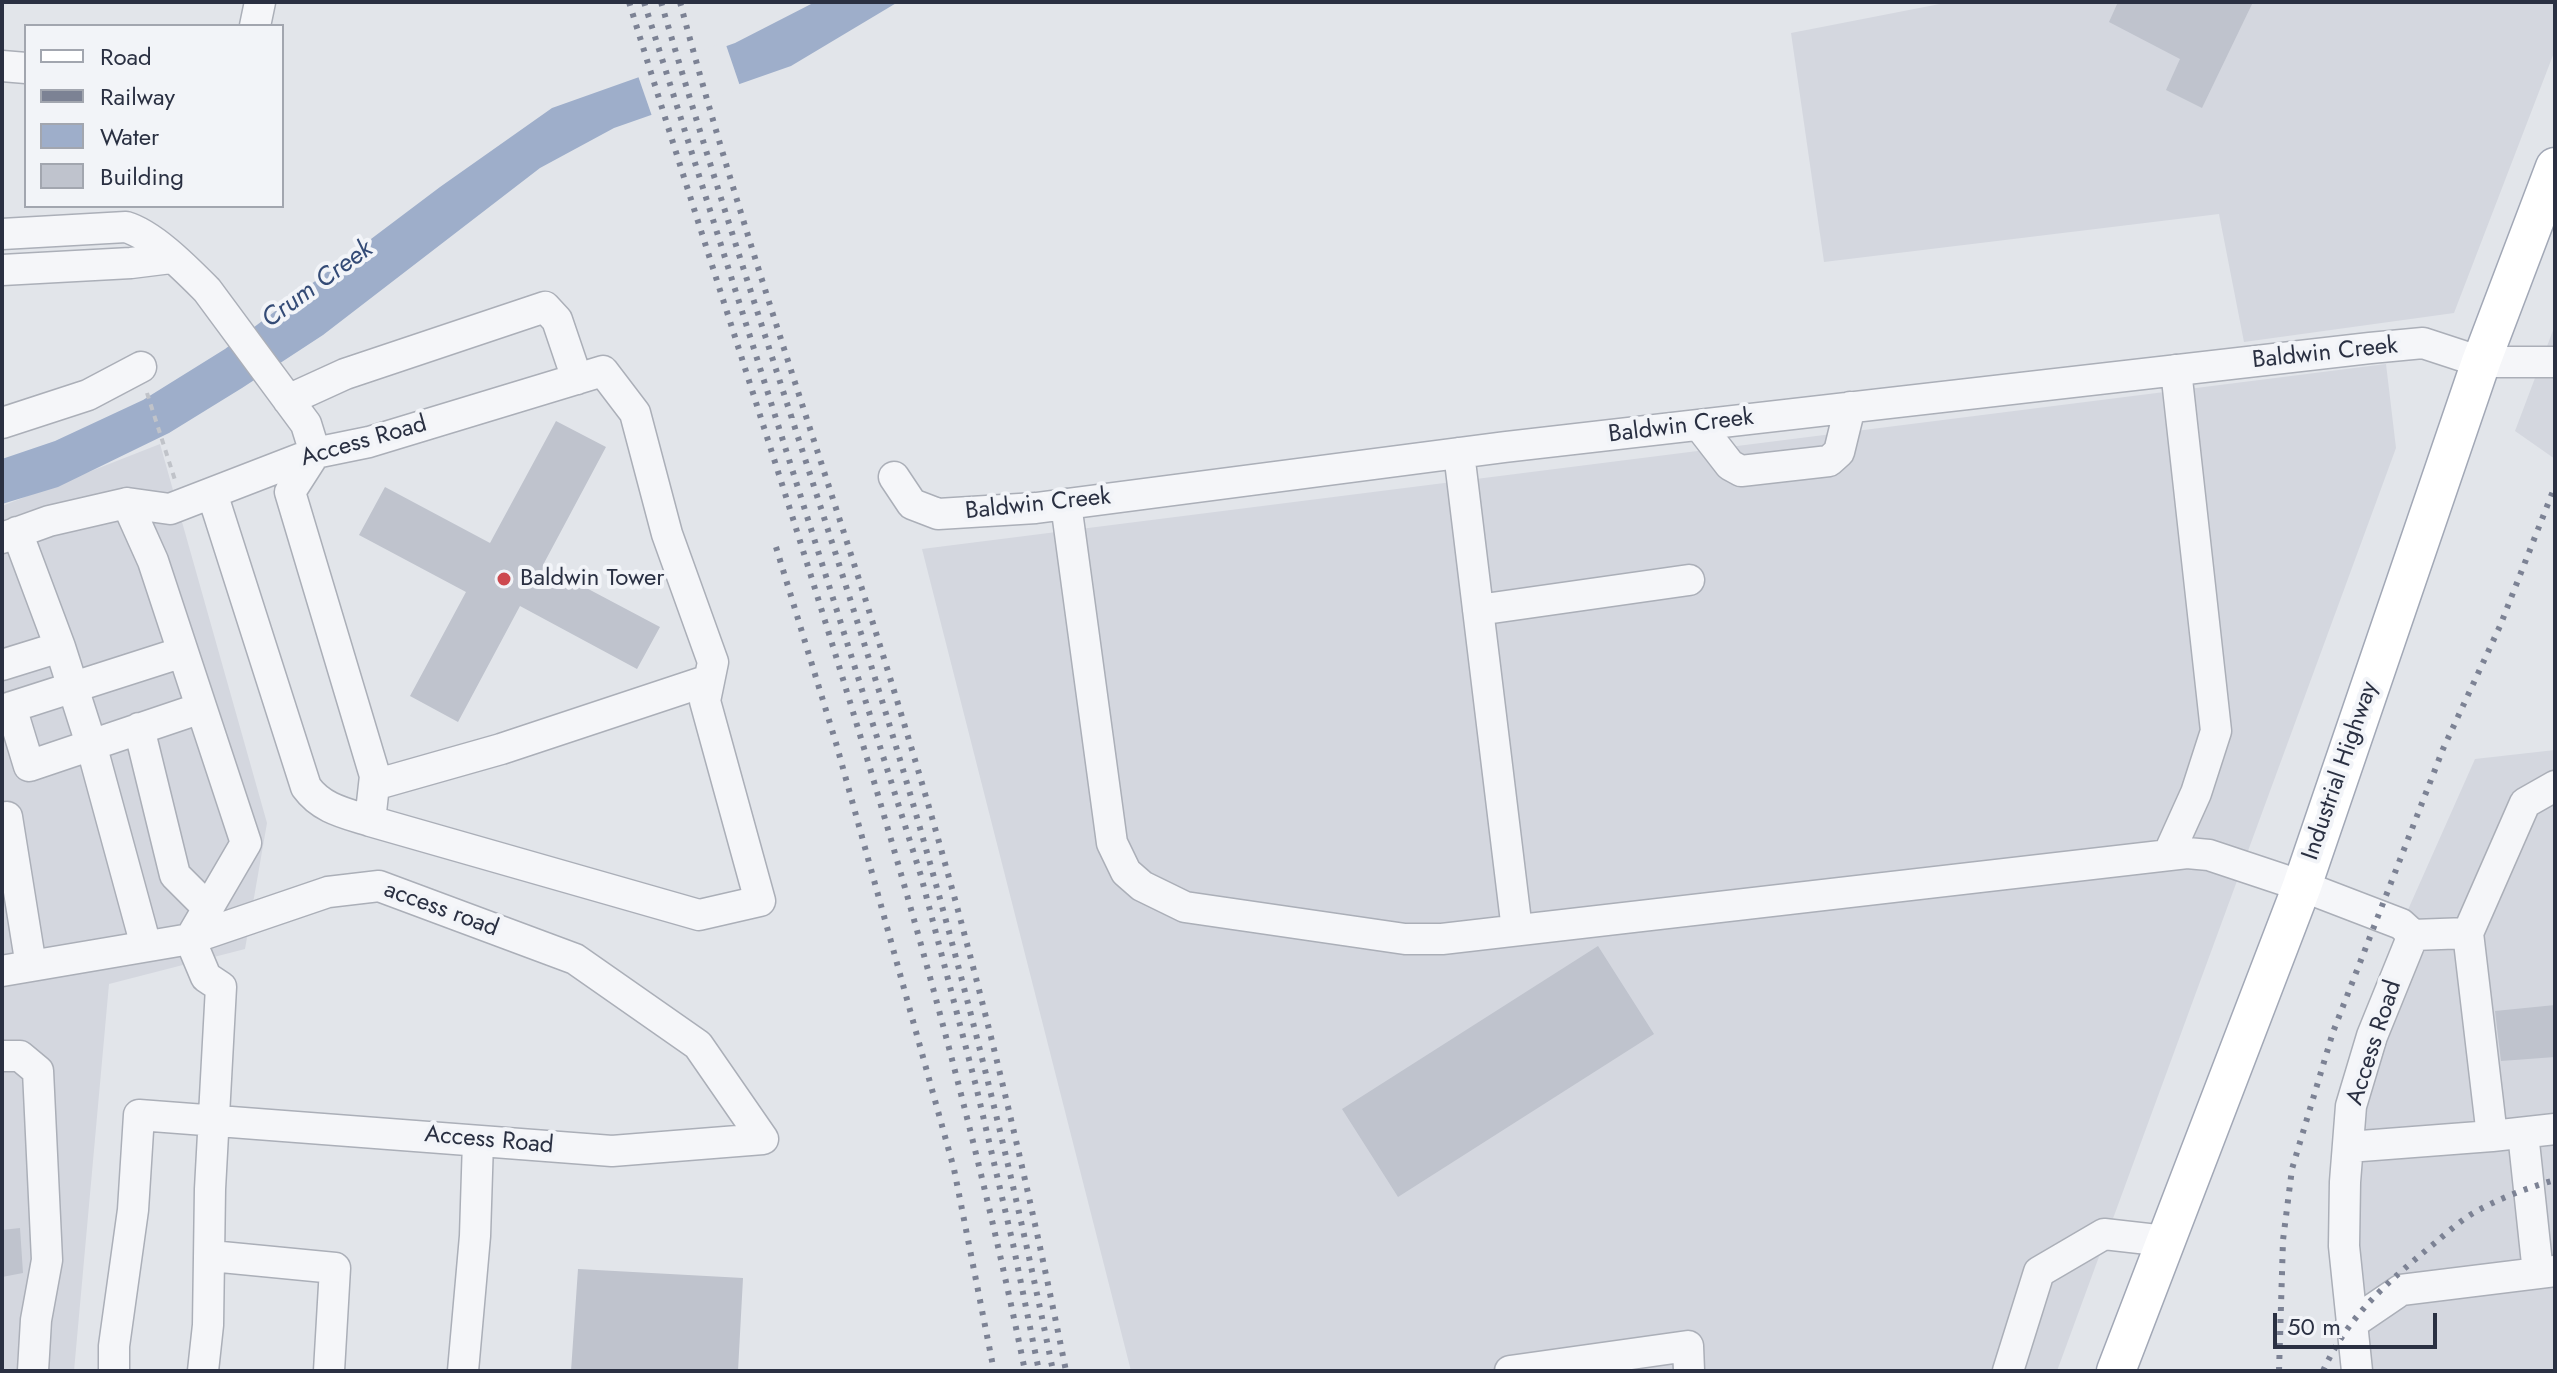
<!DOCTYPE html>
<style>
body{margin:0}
#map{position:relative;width:2557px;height:1373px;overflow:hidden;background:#e2e5ea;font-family:Jost,sans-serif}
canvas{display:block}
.frame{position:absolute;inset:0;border:4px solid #2a3042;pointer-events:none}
.legend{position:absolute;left:24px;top:24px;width:260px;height:184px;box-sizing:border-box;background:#f2f4f8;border:2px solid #a2a6af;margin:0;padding:10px 14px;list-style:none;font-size:24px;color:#2a3042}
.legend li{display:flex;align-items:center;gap:16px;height:40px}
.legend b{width:40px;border:2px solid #a2a6af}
.scale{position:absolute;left:2273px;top:1313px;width:164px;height:36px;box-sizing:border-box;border:4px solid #2a3042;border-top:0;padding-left:10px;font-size:24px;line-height:28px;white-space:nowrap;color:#2a3042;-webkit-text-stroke:6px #f2f4f8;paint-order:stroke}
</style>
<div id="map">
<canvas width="2557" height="1373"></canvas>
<div class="frame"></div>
<ul class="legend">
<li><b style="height:10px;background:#fff"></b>Road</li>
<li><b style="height:10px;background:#7c8294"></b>Railway</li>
<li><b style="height:22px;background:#9eaeca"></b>Water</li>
<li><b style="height:22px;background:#bfc3cd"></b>Building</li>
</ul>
<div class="scale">50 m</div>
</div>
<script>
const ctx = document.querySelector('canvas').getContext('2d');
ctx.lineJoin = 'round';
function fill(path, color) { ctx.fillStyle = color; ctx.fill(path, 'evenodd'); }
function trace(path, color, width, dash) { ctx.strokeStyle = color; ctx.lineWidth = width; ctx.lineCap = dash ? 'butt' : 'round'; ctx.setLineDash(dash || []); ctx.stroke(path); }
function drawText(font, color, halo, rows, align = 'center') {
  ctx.font = font + ' Jost,sans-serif'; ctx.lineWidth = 8; ctx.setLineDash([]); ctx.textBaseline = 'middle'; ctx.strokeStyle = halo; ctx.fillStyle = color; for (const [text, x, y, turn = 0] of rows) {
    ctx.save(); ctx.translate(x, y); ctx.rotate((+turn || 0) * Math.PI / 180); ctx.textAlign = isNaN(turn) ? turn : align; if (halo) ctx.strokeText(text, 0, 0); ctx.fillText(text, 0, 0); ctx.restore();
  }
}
fill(new Path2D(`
 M1950 2H2555V50L2454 313 2244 342 2219 214 1824 262 1791 33Z
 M2555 325V459L2515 431Z
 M2386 364 2396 448 2057 1371H1131L922 549Z
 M160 444 267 823 245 949 109 984 74 1371H2V506Z
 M2555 750V1371H2342L2331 1265 2329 1202 2340 1085 2387 957 2475 759Z`), '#d4d7df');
fill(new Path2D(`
 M815 2H898L791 66 614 128 540 168 323 335 242 388 169 433 58 487 2 504V459L55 441 143 400 225 349 440 187 552 108 735 43Z`), '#9eaeca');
fill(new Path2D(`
 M725 42 741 89 653 119 637 73Z`), '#e2e5ea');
fill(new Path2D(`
 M2118 2H2253L2202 108 2166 90 2180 59 2109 22Z
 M556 421 606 447 543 565 660 627 637 669 520 606 458 722 410 696 466 592 359 535 385 487 490 543Z
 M1598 946 1654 1034 1398 1197 1342 1109Z
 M2555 1005V1057L2501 1061 2495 1011Z
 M20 1228 23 1273 2 1277V1230Z
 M578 1269 743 1278 738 1371H571Z`), '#bfc3cd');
const minor = new Path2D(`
 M255 26 260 2
 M2 66 26 68
 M2 234 126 227C153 235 187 270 207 290L306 424 315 453 290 492 375 776 370 821 699 915 760 901 705 701 713 662 667 534 635 413 603 371 369 442 315 453 170 509 127 503 49 521 2 538
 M2 270 131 263 171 258
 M288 400 345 374 545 307 557 320 577 379
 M2 423 88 395 141 367
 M1699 425 1730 465 1741 471 1829 461 1839 452 1850 407
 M1459 453 1517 930
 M894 477 912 504 938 514 1036 508 1505 447 2370 348 2423 343 2481 362H2555
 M212 493 306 787C322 809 345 813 370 821
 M127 503 153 561 246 843 190 939 206 977 221 987 210 1189 208 1325 203 1371
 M1066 504 1112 843 1126 872 1142 886 1185 907 1405 939H1442L2187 853 2209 855 2302 886 2401 924 2413 935 2372 1036 2351 1106 2345 1182 2344 1246 2357 1371
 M17 532 60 647
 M1478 610 1689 580
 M2 665 60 647 91 744 146 946
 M11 707 29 766 201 708
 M2 710 183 652
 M139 728 175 875 208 908
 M374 785 501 749 709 680
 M2 818 7 817 31 966
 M2168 855 2196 793 2216 731 2176 370
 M2468 933 2492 1136 2555 1129
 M2413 935 2468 933 2525 803 2555 786
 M2 971 190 939 328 892 379 886 575 959 698 1045 763 1139 612 1151 139 1115 133 1210 114 1346V1371
 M2 1056H20L38 1071 47 1260 36 1320 33 1371
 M2523 1133 2538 1273
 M2348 1147 2492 1136
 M211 1256 335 1268 329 1371
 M2351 1324 2401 1290 2555 1271
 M463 1371 475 1236 478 1141
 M1510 1371 1688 1346 1689 1371
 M2008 1371 2039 1272 2104 1234 2166 1241`);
const major = new Path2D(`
 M2116 1371 2302 886 2481 362 2555 167`);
trace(minor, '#abafb8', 33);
trace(major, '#a2a8b6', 41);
trace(new Path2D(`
 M147 393 175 480`), '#c0c3c9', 4, [6, 6]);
trace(minor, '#f5f6f9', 30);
trace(major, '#fff', 38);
trace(new Path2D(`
 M629 2C769 456 930 905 1025 1371
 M644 2 921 876 976 1086 1013 1244 1039 1371
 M661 2C735 254 822 502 898 753 959 957 1011 1163 1053 1371
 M680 2C746 251 835 493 909 740 972 947 1023 1158 1066 1371
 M776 547 836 743 954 1169 994 1371
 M2279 1371 2283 1240 2292 1169 2333 1032 2443 749 2500 626 2555 486
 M2323 1371C2349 1314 2389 1281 2436 1242 2448 1232 2461 1220 2475 1212 2500 1198 2527 1188 2555 1180`), '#7c8294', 6, [4, 8]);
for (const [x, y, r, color] of [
 [504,579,8,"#cd494f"]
]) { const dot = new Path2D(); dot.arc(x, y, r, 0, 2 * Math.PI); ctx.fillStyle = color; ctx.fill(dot); trace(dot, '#f2f4f8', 3); }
drawText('24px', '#2a3042', '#f2f4f8', [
 ["Baldwin Creek",2325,354,-6],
 ["Baldwin Creek",1681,427,-7],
 ["Access Road",364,442,-16],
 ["Baldwin Creek",1038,505,-6],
 ["Industrial Highway",2341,771,-71],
 ["access road",441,910,20],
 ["Access Road",2375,1043,-72],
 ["Access Road",489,1141,5]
]);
drawText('24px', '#2a3042', '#f2f4f8', [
 ["Baldwin Tower",520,579]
], 'left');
drawText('italic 26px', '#344b76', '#f2f4f8', [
 ["Crum Creek",318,285,-36]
]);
</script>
